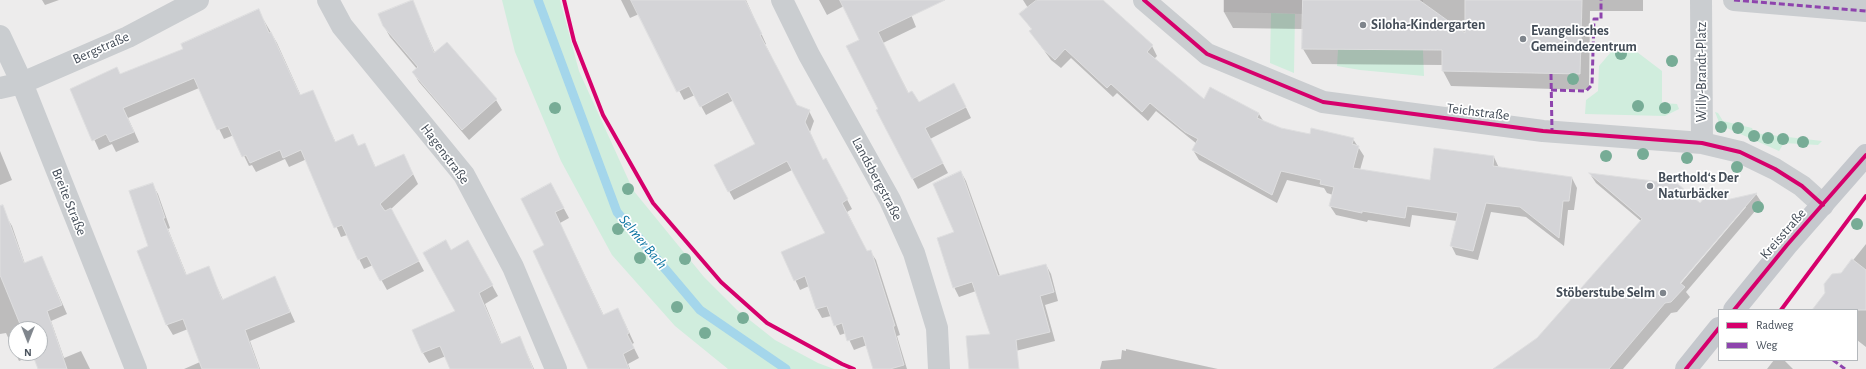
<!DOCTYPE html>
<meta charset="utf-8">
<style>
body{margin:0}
#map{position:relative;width:1866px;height:369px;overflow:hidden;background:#edecec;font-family:"Alegreya Sans",sans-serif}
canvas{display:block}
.legend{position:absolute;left:1718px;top:309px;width:140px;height:52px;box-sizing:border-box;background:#fff;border:1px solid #b4b8bc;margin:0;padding:5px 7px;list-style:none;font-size:12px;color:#444d58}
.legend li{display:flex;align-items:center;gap:8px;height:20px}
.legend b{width:20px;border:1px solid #b4b8bc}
.north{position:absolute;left:8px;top:321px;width:40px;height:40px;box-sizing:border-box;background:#fff;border:1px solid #b4b8bc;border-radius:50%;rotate:180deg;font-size:11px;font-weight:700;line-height:16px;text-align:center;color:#444d58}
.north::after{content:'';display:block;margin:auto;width:14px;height:18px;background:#7f858c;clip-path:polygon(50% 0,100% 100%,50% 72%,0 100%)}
</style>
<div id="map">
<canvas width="1866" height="369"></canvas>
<ul class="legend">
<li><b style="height:5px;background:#d6006c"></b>Radweg</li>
<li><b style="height:5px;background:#8e44ad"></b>Weg</li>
</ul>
<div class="north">N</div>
</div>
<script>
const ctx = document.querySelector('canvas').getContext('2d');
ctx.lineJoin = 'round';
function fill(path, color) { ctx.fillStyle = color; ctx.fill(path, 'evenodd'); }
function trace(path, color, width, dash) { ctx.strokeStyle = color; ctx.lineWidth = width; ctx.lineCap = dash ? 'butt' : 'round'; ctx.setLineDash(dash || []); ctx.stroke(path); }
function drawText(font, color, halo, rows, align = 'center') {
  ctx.font = font + ' "Alegreya Sans",sans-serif'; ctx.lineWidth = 3.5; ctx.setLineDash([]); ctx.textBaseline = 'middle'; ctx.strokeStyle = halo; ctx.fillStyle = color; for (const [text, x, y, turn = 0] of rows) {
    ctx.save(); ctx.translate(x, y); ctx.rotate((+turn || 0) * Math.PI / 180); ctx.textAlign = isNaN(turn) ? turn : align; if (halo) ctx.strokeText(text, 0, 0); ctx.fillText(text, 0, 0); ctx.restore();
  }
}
fill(new Path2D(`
 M1223 0H1423V50H1351V37H1325V49H1302L1303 14 1223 12Z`), '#dfddde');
fill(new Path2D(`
 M502 0H560L579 71 633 190 704 277 737 310 775 340 818 363 834 369H728L675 326 612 255 561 161 515 52Z
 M1271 13 1295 14 1294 73 1270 63Z
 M1338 49 1423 50 1424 76 1360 70 1337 66Z
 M1611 52H1637L1662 71V103L1677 104 1679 109 1665 116 1585 114 1586 100 1598 91 1599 66Z
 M1715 112 1718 113 1723 121 1752 128 1754 133 1822 141 1818 145 1784 143 1779 151 1720 125Z`), '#d0eddd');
fill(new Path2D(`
 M42 0H59L45 5Z
 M621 0H746L766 44H765L797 106 809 111 814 121 810 132 823 161 831 169 852 209 847 212 867 252 870 251 876 260 900 335 897 336 907 369H874L867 345 854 350 846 333 840 335 831 316 822 318 817 309 809 286 800 290 782 252 826 233 792 170 734 200 729 191 757 144 734 100 706 115 695 95 684 100 639 14 630 18Z
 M819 0H905L916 27 883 43 909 94 919 104 960 95 971 118 930 139 948 173 918 189 877 110 879 109 860 40 844 6 827 15Z
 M1023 0H1070L1152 46 1157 56 1154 59 1204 100 1210 88 1259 114 1264 122 1281 129 1310 136 1353 139 1364 156 1360 170 1431 181 1494 157 1499 168 1572 178 1577 188 1574 210H1568L1564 246 1526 217 1491 212 1478 260 1456 255 1451 245 1457 221 1412 215 1410 227 1368 220 1367 222 1336 215 1330 206 1333 195 1327 193 1324 188 1287 180 1277 203 1199 160 1193 150 1197 144 1156 111 1148 121 1117 93 1113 97 1071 58 1061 68 1051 60 1030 31 1032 30 1021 14 1028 8Z
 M1224 0H1643V11H1590L1589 90 1451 86 1443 71V65L1312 64 1303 49 1304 29 1233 28 1224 12Z
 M412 1 435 53 447 44 496 100 502 110 469 140 419 82 413 72 417 69 390 37 384 26Z
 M258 10 277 43 301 96 312 91 336 143 353 136 359 147 365 145 376 168 404 156 418 184 391 209 424 271 387 290 373 265 364 269 347 235 341 237 307 159 289 167 285 159 256 172 252 165 249 166 234 135 224 139 199 88 128 118 139 142 116 152 112 144 99 150 71 89 121 75 184 49Z
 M0 151 12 180 0 185Z
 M961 172 966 181 1000 276 1046 265 1051 274 1058 301 1045 305 1055 341 1000 355 976 291 959 297 954 287 956 232Z
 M1590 174 1700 204 1726 201 1756 194 1762 203 1686 292 1690 297 1677 312 1671 313 1623 369H1496L1538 339 1641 221 1596 183ZM1743 207H1746L1678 287 1676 286Z
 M152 184 158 194 170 228 168 229 187 276 208 267 223 300 275 278 295 322 250 341 260 369H184L200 362 188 329 173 335 167 325 138 251 149 247Z
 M556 194 569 218 560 223 604 316 623 319 634 343 632 344 639 358 628 364 630 369H602L546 246Z
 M6 216 12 226 25 264 42 257 67 314 51 321 64 358 81 351 90 369H39L34 355 19 361 6 333 0 334V218ZM16 329H40V353H16Z
 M468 242 498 296 485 304 502 345 520 338 534 369H451L446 356 429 363 423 353 413 330 457 312 451 251Z
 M1866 244V347L1857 340V310H1822L1842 274Z
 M1126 349 1218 369H1100L1102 361 1121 359 1122 350 1126 351Z
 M1774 360H1784L1793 369H1767Z`), '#0003');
trace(new Path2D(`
 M538 0 617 212 700 310 786 369`), '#a4d6eb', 9);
const building = new Path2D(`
 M413 0 434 53 447 42 497 99 462 130 412 72 418 67 383 26 378 14Z
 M631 0H745L762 34 760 35 797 105 810 110 805 122 823 160 826 158 848 199 842 203 867 251 871 250 895 326H893L904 365 890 369H873L863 336 847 341 842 323 834 326 827 306 816 309 805 276 794 281 781 252 825 233 787 161 728 192 714 165 755 144 728 92 700 107 689 86 677 92Z
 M840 0H945L878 32 908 93 912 91 919 102 954 83 966 107 925 128 943 163 912 179 876 110 878 109 846 46 859 40Z
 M1037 0H1103L1153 45 1147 52 1204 99 1210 87 1259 113 1257 118 1281 128 1310 134 1311 128 1354 138 1352 144 1359 146 1353 168 1430 180 1434 148 1494 156 1493 166 1572 177 1569 201H1563L1559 238 1520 207 1486 203 1473 251 1450 246 1458 213 1407 206 1405 218 1362 211V213L1329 206 1334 187 1320 184 1321 180 1281 171 1272 195 1192 150 1198 139 1185 132 1150 103 1142 112 1111 84 1107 88 1065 49 1055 60 1044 50 1029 31 1032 29 1019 14Z
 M1303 0H1419L1465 33V0H1582L1580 74 1442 71V50L1302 49Z
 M259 9 269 33 271 32 300 95 313 90 335 142 353 134 358 146 365 143 375 167 404 154 413 174 380 204 385 211 391 208 419 261 380 281 367 256 358 260 342 225 334 228 301 150 283 158 280 150 250 163 246 155 242 157 228 126 217 130 194 78 123 108 134 132 110 142 106 134 92 141 70 89 117 67 120 74 183 49 181 44Z
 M961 171 998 276 1046 264 1054 292 1040 296 1050 332 1016 340 1019 369H969L966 336 990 334 972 282 953 288 937 238 954 232 933 184Z
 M1589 173 1678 184 1700 203 1712 188 1726 200 1757 193 1680 283 1685 287 1671 302 1665 303 1609 369H1493L1537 338 1642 219Z
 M153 183 165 218H163L186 275 209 266 222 300 275 276 290 312 245 330 259 369H202L183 319 166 325 137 251 148 246 129 191Z
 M551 183 564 208 555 212 603 315 618 308 629 333 627 334 634 348 623 354 629 369H588L533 251 544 245 521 199Z
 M3 205 24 263 42 256 62 305 47 311 67 369H38L32 353H40V329H22L0 275V206Z
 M446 240 451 250 468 240 493 285 479 293 501 344 520 336 533 369H450L440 346 422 353 412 330 455 311 423 253Z
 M1852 259 1866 270V310H1812L1825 293 1824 284 1832 274 1841 273Z`);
fill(building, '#d4d4d7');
trace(building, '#dededf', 1);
trace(new Path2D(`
 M328 0 342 26 464 175 513 267 556 369
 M782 0 809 55 890 200 914 253 937 328 939 369
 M1144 0 1207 54 1323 102 1543 131 1702 143 1740 152 1775 169 1802 186 1823 205
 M1701 0 1702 143
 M1734 0 1866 11
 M0 36 22 83 136 369
 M0 88 22 83 128 37 198 0`), '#cacdd0', 22);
trace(new Path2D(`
 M1734 310 1787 245 1866 155
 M1686 369 1719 328`), '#c5c8cd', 22);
trace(new Path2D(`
 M1734 0 1866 11
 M1551 74 1552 131
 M1551 90 1586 91 1592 85 1594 19H1601V0
 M1833 360 1845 369`), '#8e44ad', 3, [6, 3]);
trace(new Path2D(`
 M564 0 574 41 603 115 653 203 721 282 767 323 842 364 854 369
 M1144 0 1207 54 1323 102 1543 131 1702 143 1740 152 1775 169 1802 186 1823 205
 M1734 310 1787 245 1866 155
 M1781 310 1866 196
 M1686 369 1719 328`), '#d6006c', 4);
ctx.fillStyle = '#77ac96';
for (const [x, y] of [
 [1621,54],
 [1672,61],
 [1573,79],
 [1638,106],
 [555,108],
 [1665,108],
 [1721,127],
 [1738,128],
 [1754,136],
 [1768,138],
 [1783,139],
 [1803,142],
 [1643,154],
 [1606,156],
 [1687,158],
 [1737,167],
 [628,189],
 [1758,207],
 [1857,224],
 [618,229],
 [640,258],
 [685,259],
 [677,307],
 [743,318],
 [705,333]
]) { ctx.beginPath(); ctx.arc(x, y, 6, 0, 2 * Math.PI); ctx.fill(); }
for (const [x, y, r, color] of [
 [1363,25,4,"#7f858c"],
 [1523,39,4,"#7f858c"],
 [1650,186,4,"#7f858c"],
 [1663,293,4,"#7f858c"]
]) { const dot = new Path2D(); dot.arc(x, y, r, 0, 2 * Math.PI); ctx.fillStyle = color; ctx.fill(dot); trace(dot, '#fff', 1.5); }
drawText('bold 14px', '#444d58', '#fff', [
 ["Siloha-Kindergarten",1371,25],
 ["Evangelisches",1531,31],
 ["Gemeindezentrum",1531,47],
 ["Berthold‘s Der",1658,178],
 ["Naturbäcker",1658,194],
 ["Stöberstube Selm",1655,293,"right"]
], 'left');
drawText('14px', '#444d58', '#fff', [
 ["Bergstraße",101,48,-24],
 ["Willy-Brandt-Platz",1702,72,-90],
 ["Teichstraße",1478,112,7],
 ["Hagenstraße",445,154,53],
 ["Landsbergstraße",877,179,62],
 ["Breite Straße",69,202,68],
 ["Kreisstraße",1783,234,-49]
]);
drawText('italic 15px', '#0d75a2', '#fff', [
 ["Selmer Bach",643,242,50]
]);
</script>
